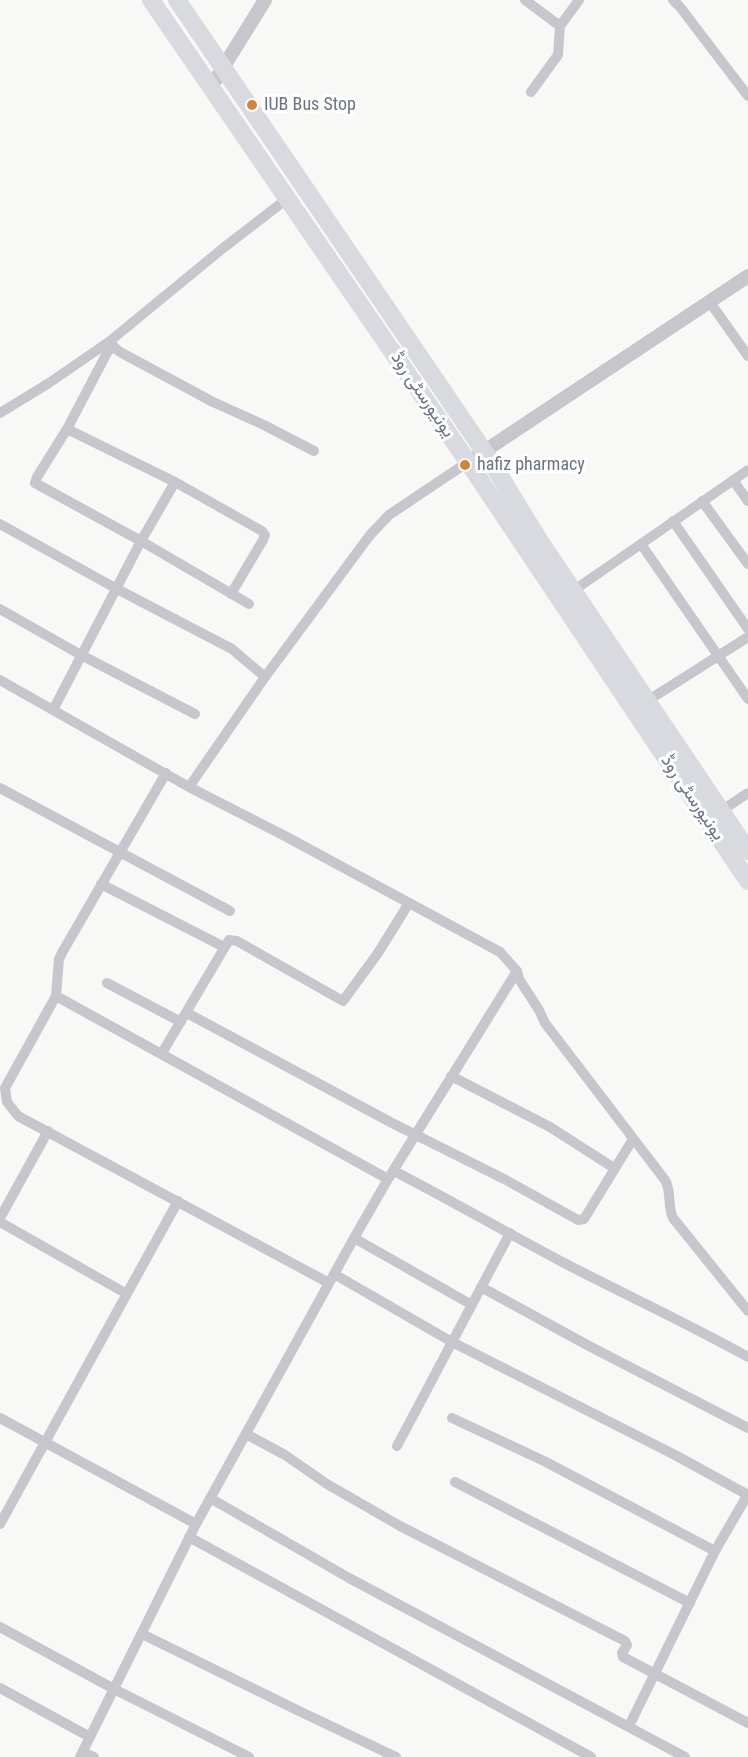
<!DOCTYPE html>
<meta charset="utf-8">
<style>
body{margin:0}
canvas{display:block;background:#f8f9f7}
</style>
<canvas width="748" height="1757"></canvas>
<script>
const ctx = document.querySelector('canvas').getContext('2d');
ctx.lineJoin = 'round';
function trace(path, color, width, dash) { ctx.strokeStyle = color; ctx.lineWidth = width; ctx.lineCap = dash ? 'butt' : 'round'; ctx.setLineDash(dash || []); ctx.stroke(path); }
function drawText(font, color, halo, rows, align = 'center') {
  ctx.font = font + ' "Roboto Condensed",Vazirmatn,sans-serif'; ctx.lineWidth = 6; ctx.setLineDash([]); ctx.textBaseline = 'middle'; ctx.strokeStyle = halo; ctx.fillStyle = color; for (const [text, x, y, turn = 0] of rows) {
    ctx.save(); ctx.translate(x, y); ctx.rotate((+turn || 0) * Math.PI / 180); ctx.textAlign = isNaN(turn) ? turn : align; if (halo) ctx.strokeText(text, 0, 0); ctx.fillText(text, 0, 0); ctx.restore();
  }
}
trace(new Path2D(`
 M525 0 560 26
 M673 0 680 7 748 96
 M531 92 558 55 560 26 579 0
 M709 301 748 356
 M110 341 114 347 120 352 213 402 264 425 314 451
 M114 347 108 351 67 429 37 477 35 483 141 541 249 604
 M0 413 49 383 110 341 222 249 288 198
 M67 429 175 482 262 531 265 535 263 540 231 594
 M733 480 748 501
 M702 501 748 564
 M673 521 748 629
 M0 524 117 589 232 649 265 677
 M641 544 748 699
 M570 593 748 470
 M0 609 81 655 195 714
 M0 680 189 787 283 835 500 952 517 971 519 979 539 1010 545 1023 665 1180C672 1192 667 1206 673 1218L748 1311
 M644 703 748 637
 M53 710 141 541 175 482
 M166 773 63 951 59 959 56 996 5 1088 7 1102 18 1116 329 1283
 M189 787 265 677 370 535 389 515 468 462
 M0 788 230 911
 M721 811 748 793
 M101 884 224 947
 M107 983 181 1022
 M56 996 388 1179
 M187 1013 392 1123 506 1180 578 1220 584 1219 633 1139
 M162 1053 229 940 237 941 343 1001 378 953 409 903
 M451 1076 550 1127 614 1168
 M394 1171C452 1201 509 1234 568 1265 628 1296 689 1324 748 1357
 M0 1218 48 1131
 M0 1222 127 1294
 M354 1238 472 1305
 M334 1274 452 1342 675 1455 748 1495
 M481 1287 589 1346 748 1428
 M0 1418 196 1524
 M452 1418 544 1461 715 1551
 M246 1434 285 1455 327 1484 400 1526 625 1641 627 1645 622 1653 623 1657 748 1723
 M397 1446 510 1233
 M455 1482 690 1603
 M210 1498 349 1578 685 1757
 M0 1524 178 1201
 M189 1537 591 1757
 M0 1627 114 1689 249 1757
 M142 1634 299 1711 396 1757
 M0 1688 90 1737
 M629 1726 715 1551 748 1494
 M83 1752 94 1757
 M80 1757 196 1524 354 1238 388 1179 517 971`), '#c5c7cc', 10);
trace(new Path2D(`
 M211 87 265 0
 M468 462 748 276`), '#c5c7cc', 14);
trace(new Path2D(`
 M151 0 468 462 748 881
 M177 0 490 460 539 540 748 851`), '#d8dadf', 18);
for (const [x, y, r, color] of [
 [252,105,6,"#d78239"],
 [465,465,6,"#d78239"]
]) { const dot = new Path2D(); dot.arc(x, y, r, 0, 2 * Math.PI); ctx.fillStyle = color; ctx.fill(dot); trace(dot, '#fff', 2); }
drawText('18px', '#6a7386', '#fff', [
 ["IUB Bus Stop",264,105],
 ["hafiz pharmacy",477,465]
], 'left');
drawText('18px', '#6a7386', '#fff', [
 ["یونیورسٹی روڈ",422,395,56],
 ["یونیورسٹی روڈ",692,798,56]
]);
</script>
